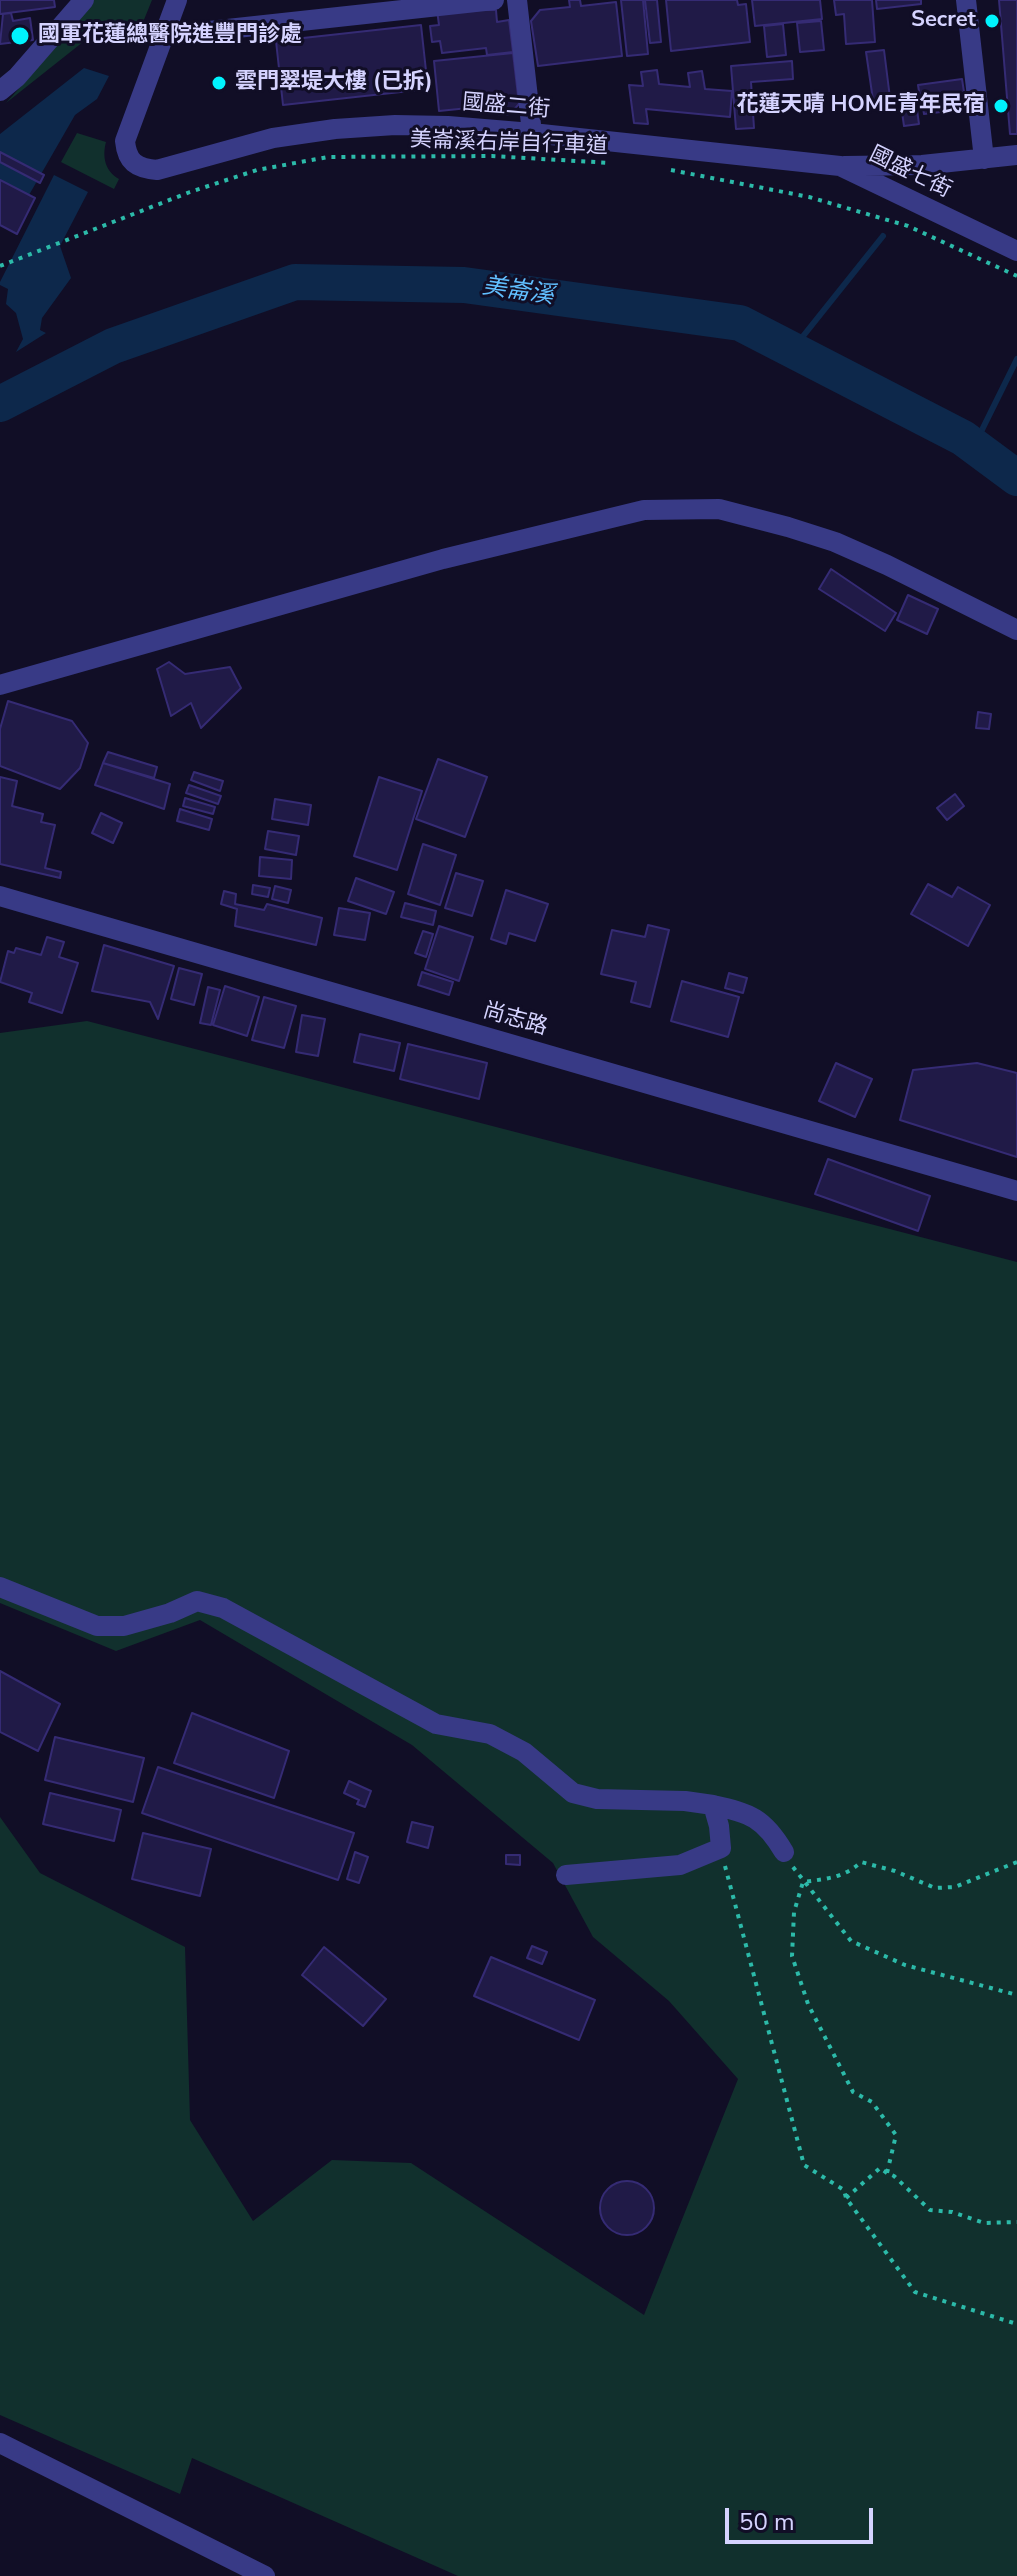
<!DOCTYPE html>
<meta charset="utf-8">
<style>
body{margin:0}
#map{position:relative;width:1017px;height:2576px;overflow:hidden;background:#110e26;font-family:"Nunito Sans",sans-serif}
canvas{display:block}
.scale{position:absolute;left:725px;top:2508px;width:148px;height:36px;box-sizing:border-box;border:4px solid #d5d3ff;border-top:0;padding-left:10px;font-size:24px;line-height:28px;white-space:nowrap;color:#d5d3ff;-webkit-text-stroke:6px #110e26;paint-order:stroke}
</style>
<div id="map">
<canvas width="1017" height="2576"></canvas>
<div class="scale">50 m</div>
</div>
<script>
const ctx = document.querySelector('canvas').getContext('2d');
ctx.lineJoin = 'round';
function fill(path, color) { ctx.fillStyle = color; ctx.fill(path, 'evenodd'); }
function trace(path, color, width, dash) { ctx.strokeStyle = color; ctx.lineWidth = width; ctx.lineCap = dash ? 'butt' : 'round'; ctx.setLineDash(dash || []); ctx.stroke(path); }
function drawText(font, color, halo, rows, align = 'center') {
  ctx.font = font + ' "Nunito Sans","Noto Sans TC",sans-serif'; ctx.lineWidth = 6; ctx.setLineDash([]); ctx.textBaseline = 'middle'; ctx.strokeStyle = halo; ctx.fillStyle = color; for (const [text, x, y, turn = 0] of rows) {
    ctx.save(); ctx.translate(x, y); ctx.rotate((+turn || 0) * Math.PI / 180); ctx.textAlign = isNaN(turn) ? turn : align; if (halo) ctx.strokeText(text, 0, 0); ctx.fillText(text, 0, 0); ctx.restore();
  }
}
fill(new Path2D(`
 M90 0H152L135 42 125 39 123 45 100 39 88 38 6 103 63 39Z
 M77 133 106 142C102 157 105 171 119 179L114 189 61 162Z
 M87 1021 1017 1262V2576H458L192 2458 180 2494 0 2415V1817L40 1873 185 1947 190 2120 253 2221 332 2160 411 2163 644 2315 738 2079 669 2001 593 1937 553 1863 412 1745 200 1620 116 1651 0 1603V1033Z`), '#11302d');
fill(new Path2D(`
 M84 68 109 76 97 99 75 115 29 195 0 180V134Z
 M54 175 88 192 60 246 71 278 42 318 40 330 46 333 16 352 23 339 16 313 6 304 8 289 0 285V282Z`), '#0d284b');
trace(new Path2D(`
 M792 350 883 236
 M974 446 1017 359
 M986 455 1017 459`), '#0d284b', 6);
trace(new Path2D(`
 M0 404 113 346 295 282 464 285 740 323 963 438 1017 478`), '#0d284b', 36);
const building = new Path2D(`
 M0 0H54L55 7 0 14Z
 M569 0H580L581 6 616 2 622 56 538 66 531 21 540 10 570 7Z
 M621 0H643L648 54 627 56Z
 M645 0H657L661 42 650 43Z
 M666 0H737L738 5 746 4 750 42 671 51Z
 M752 0H820L822 19 755 26Z
 M834 0H872L875 42 846 44 844 14 836 15Z
 M876 0H921V4L877 9Z
 M999 0H1017V134H1010Z
 M437 10H496L497 22 509 20 513 52 487 55 486 48 442 53 440 41 432 42 430 26 439 25Z
 M11 13 13 21 30 18 33 40 0 44 3 14Z
 M821 21 824 50 800 52 797 23Z
 M783 24 786 55 767 57 764 26Z
 M421 25 428 89 283 105 276 41Z
 M884 50 890 98 873 100 866 52Z
 M513 53 519 104 510 114 499 115 498 105 439 111 434 61Z
 M792 61 793 79 751 82 754 128 736 129 731 66Z
 M657 70 659 84 690 87 688 73 702 71 705 89 732 91 730 117 646 109 648 124 634 123 629 85 643 86 641 72Z
 M962 79 964 92 920 98 918 85Z
 M964 96 966 109 924 114 922 102Z
 M917 110 919 124 904 126 902 112Z
 M0 152 44 175 40 183 0 162Z
 M0 180 35 198 17 234 0 225Z
 M831 569 896 613 885 631 819 589Z
 M908 595 938 609 927 634 897 620Z
 M169 662 185 674 230 667 241 688 201 728 191 703 171 716 157 669Z
 M8 701 72 721 88 743 80 768 60 789 0 766V729Z
 M978 712 991 714 989 729 976 728Z
 M108 752 157 767 154 778 103 763Z
 M438 759 487 777 465 837 416 819Z
 M103 763 170 784 164 809 95 785Z
 M194 772 223 781 220 791 191 780Z
 M0 777 17 781 12 806 43 814 41 822 55 825 45 868 61 872 60 878 0 864Z
 M379 777 422 791 397 870 354 856Z
 M189 785 221 796 218 804 186 793Z
 M955 794 964 806 947 820 937 808Z
 M185 798 215 807 213 814 183 806Z
 M275 799 311 805 308 825 272 819Z
 M180 809 212 819 209 830 177 821Z
 M101 813 122 823 113 843 92 833Z
 M268 831 299 836 296 855 265 849Z
 M423 844 456 855 440 905 408 894Z
 M260 857 292 860 291 879 259 876Z
 M456 873 483 881 472 916 445 908Z
 M356 878 394 892 386 914 348 901Z
 M928 884 952 897 958 887 990 905 968 946 911 914Z
 M253 885 270 888 268 897 252 894Z
 M275 886 291 890 288 903 272 899Z
 M506 890 548 904 535 941 509 933 506 944 491 939Z
 M224 891 236 894 235 904 264 910 267 904 322 918 316 945 235 926 237 909 221 904Z
 M405 903 436 911 433 925 401 917Z
 M339 908 370 913 365 940 334 935Z
 M648 925 669 930 650 1007 631 1002 636 982 601 974 612 930 645 937Z
 M439 926 473 937 459 981 425 969Z
 M423 931 433 934 426 957 415 953Z
 M47 937 64 942 59 957 78 963 62 1013 29 1002 32 993 0 982 8 951 14 953 16 948 41 955Z
 M104 945 174 966 158 1019 150 1002 92 991Z
 M179 968 202 974 194 1005 171 999Z
 M422 972 453 982 449 995 418 985Z
 M729 973 747 978 743 993 725 988Z
 M682 981 739 997 728 1037 671 1021Z
 M225 986 259 997 247 1036 213 1025Z
 M208 987 220 990 211 1025 200 1023Z
 M264 997 296 1006 284 1048 252 1040Z
 M302 1015 325 1019 318 1056 296 1052Z
 M360 1034 400 1043 394 1071 354 1062Z
 M408 1044 487 1063 479 1099 400 1079Z
 M836 1063 872 1079 855 1117 819 1101Z
 M977 1063 1017 1073V1157L900 1120 913 1070Z
 M828 1159 930 1196 918 1231 815 1194Z
 M0 1671 60 1704 38 1751 0 1732Z
 M192 1713 289 1751 274 1798 174 1763Z
 M55 1737 144 1758 133 1802 45 1780Z
 M158 1767 354 1833 338 1880 142 1813Z
 M349 1781 371 1791 365 1807 357 1804 359 1800 344 1793Z
 M50 1793 121 1810 114 1841 43 1824Z
 M412 1822 433 1827 428 1848 407 1842Z
 M143 1833 211 1849 200 1896 132 1879Z
 M355 1852 368 1857 359 1883 347 1879Z
 M506 1855H520V1865L506 1864Z
 M532 1946 547 1952 542 1964 527 1958Z
 M324 1947 386 1999 363 2026 302 1975Z
 M491 1957 595 2000 579 2040 474 1996Z
 M600 2208a27 27 0 1 1 54 0a27 27 0 1 1-54 0Z`);
fill(building, '#201a47');
trace(building, '#352b74', 2);
trace(new Path2D(`
 M671 170 809 197 908 226 1017 276
 M0 266 190 192 257 170 328 157 492 156 611 163
 M1017 1862 955 1887 935 1888 895 1871 861 1862C844 1878 825 1879 803 1882L794 1912 792 1956 808 2004 853 2092 872 2102 896 2135 887 2173 894 2176 930 2210 952 2212 984 2223 1017 2222
 M725 1866 804 2165 844 2190 846 2198 915 2292 1017 2324
 M793 1867 851 1941 905 1965 1017 1995
 M846 2198 880 2168 887 2173`), '#2cbaa9', 4, [4, 6]);
trace(new Path2D(`
 M177 0 125 141C127 162 136 168 157 170L273 138 335 129 395 125 448 126 532 133 840 166 1017 251
 M517 0 532 133
 M966 0 984 159
 M163 36 494 0
 M0 91 17 77 84 0
 M844 166 922 165 1017 155
 M0 685 443 559 644 510 719 509 788 527 835 542 887 565 1017 630
 M0 896 1017 1191
 M0 1587 97 1626H124L170 1613 197 1601 223 1608 436 1724 490 1734 524 1752 573 1793 597 1799 685 1801 713 1805 719 1826 721 1848 680 1865 566 1875
 M713 1805C750 1813 764 1818 784 1852
 M0 2443 265 2576`), '#383a86', 20);
for (const [x, y, r, color] of [
 [992,21,8,"#00f3fe"],
 [20,36,10,"#00f3fe"],
 [219,83,8,"#00f3fe"],
 [1001,106,8,"#00f3fe"]
]) { const dot = new Path2D(); dot.arc(x, y, r, 0, 2 * Math.PI); ctx.fillStyle = color; ctx.fill(dot); trace(dot, '#110e26', 3); }
drawText('bold 22px', '#d5d3ff', '#110e26', [
 ["Secret",976,21],
 ["國軍花蓮總醫院進豐門診處",38,36,"left"],
 ["雲門翠堤大樓 (已拆)",235,83,"left"],
 ["花蓮天晴 HOME青年民宿",985,106]
], 'right');
drawText('22px', '#d5d3ff', '#110e26', [
 ["國盛二街",506,107,5],
 ["美崙溪右岸自行車道",509,144,2],
 ["國盛七街",910,173,26],
 ["尚志路",515,1020,16]
]);
drawText('italic 24px', '#61bfff', '#110e26', [
 ["美崙溪",518,292,8]
]);
</script>
